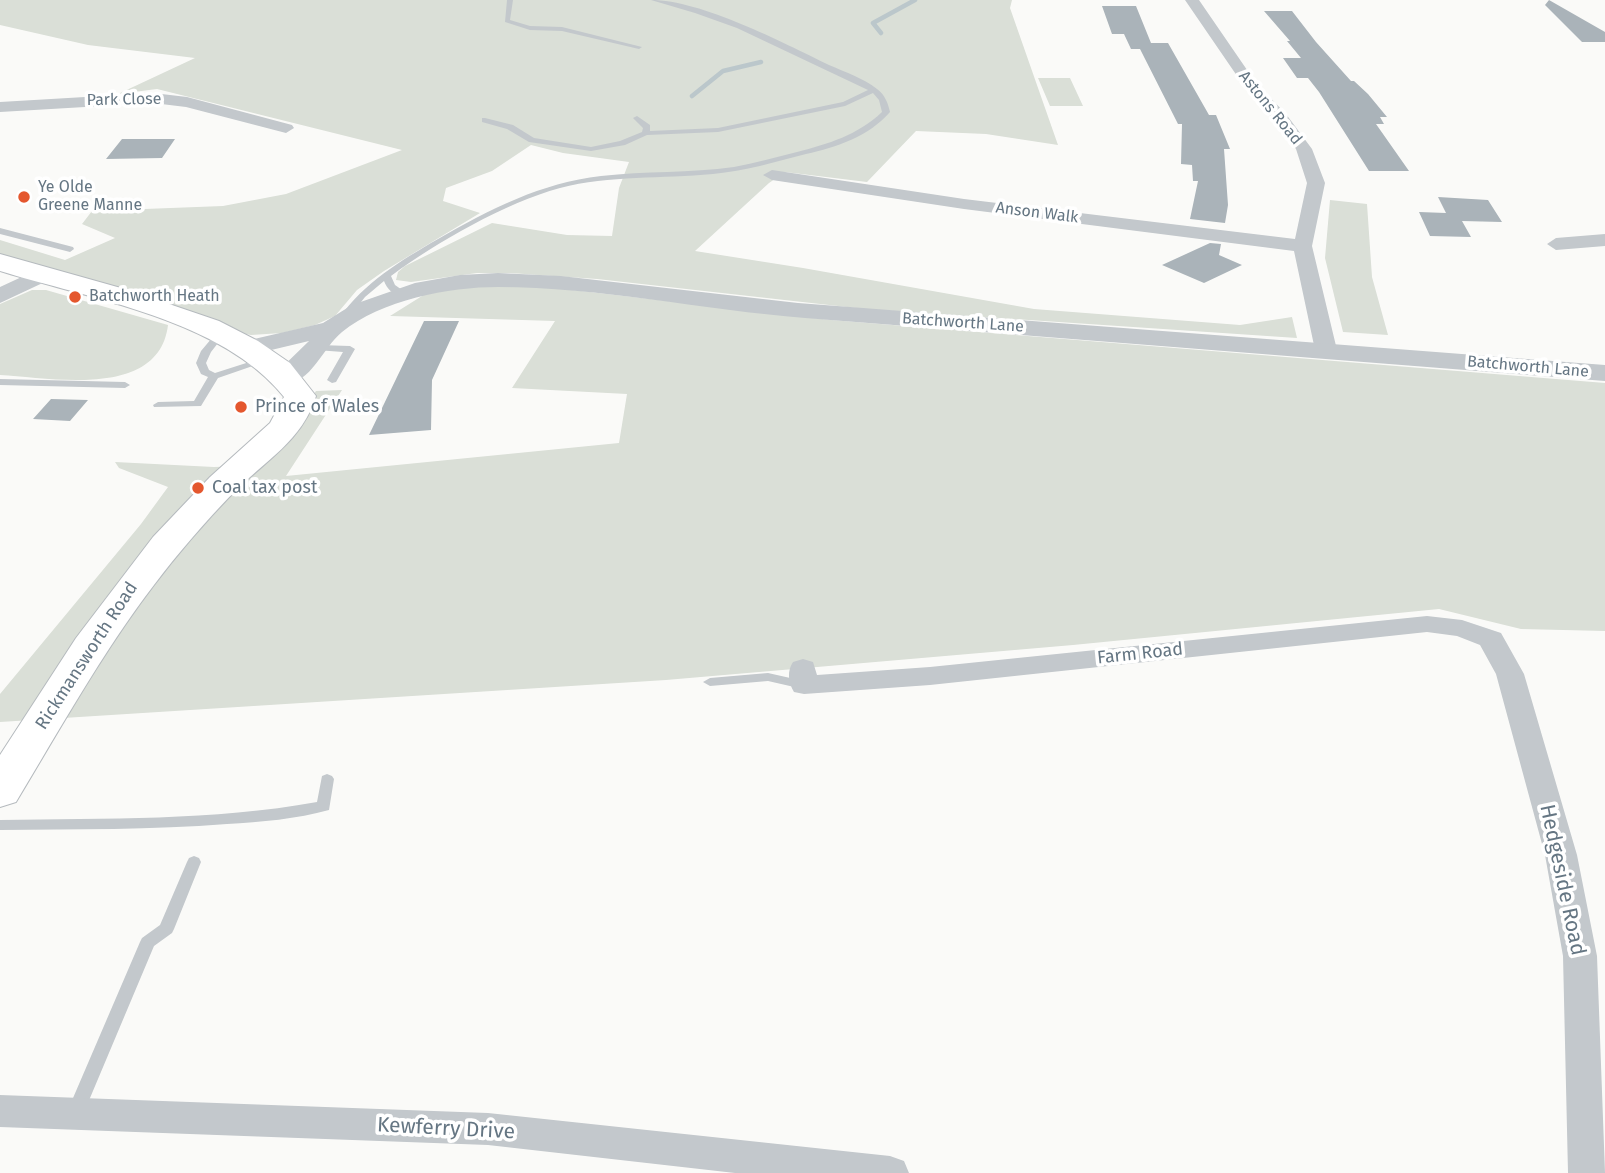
<!DOCTYPE html>
<style>
body{margin:0}
canvas{display:block;background:#fafaf8}
</style>
<canvas width="1605" height="1173"></canvas>
<script>
const ctx = document.querySelector('canvas').getContext('2d');
ctx.lineJoin = 'round';
function fill(path, color) { ctx.fillStyle = color; ctx.fill(path, 'evenodd'); }
function trace(path, color, width, dash) { ctx.strokeStyle = color; ctx.lineWidth = width; ctx.lineCap = dash ? 'butt' : 'round'; ctx.setLineDash(dash || []); ctx.stroke(path); }
function drawText(font, color, halo, rows, align = 'center') {
  ctx.font = font + ' "Fira Sans",sans-serif'; ctx.lineWidth = 7; ctx.setLineDash([]); ctx.textBaseline = 'middle'; ctx.strokeStyle = halo; ctx.fillStyle = color; for (const [text, x, y, turn = 0] of rows) {
    ctx.save(); ctx.translate(x, y); ctx.rotate((+turn || 0) * Math.PI / 180); ctx.textAlign = isNaN(turn) ? turn : align; if (halo) ctx.strokeText(text, 0, 0); ctx.fillText(text, 0, 0); ctx.restore();
  }
}
fill(new Path2D(`
 M0 0H1012L1010 8 1058 145 986 134 916 131 867 182 785 172 769 183 695 251 803 268 1034 309 1240 325 1292 317 1297 338 865 309 597 279 510 273H477L411 282 396 280 398 272 405 266 492 223 567 235 612 236 619 188 629 162 563 153 531 145 492 171 446 188 443 201 480 213 384 271 357 290 335 316 315 325 282 333 251 335 240 333 0 255V240L65 260 115 238 82 224 92 211 223 206 286 194 402 150 157 89 118 94 195 58 88 45 0 25Z
 M1038 78H1070L1083 106H1050Z
 M1330 200 1367 204 1372 277 1388 335 1343 332 1325 258Z
 M473 286H538L831 320 1605 383V631L1521 629 1439 609 1073 645 666 680 0 722V694L141 524 168 487 119 468 115 462 214 467 263 465 316 391 342 390 286 476 619 443 627 394 512 388 555 321 390 316 430 291Z
 M32 290H46L168 325C159 399 53 378 0 375V304Z`), '#dadfd7');
trace(new Path2D(`
 M881 33 873 23 915 0
 M692 96 723 71 761 62`), '#bbc7cb', 4.5);
fill(new Path2D(`
 M1549 0 1605 32V42H1582L1545 5Z
 M1102 6H1136L1151 43H1168L1209 115H1216L1230 149H1224L1228 205 1225 223 1190 219 1198 181H1193L1192 165 1181 164 1182 124H1178L1140 49H1131L1124 34H1112Z
 M1264 11H1292L1316 42 1351 81H1354L1368 94 1387 117H1380L1384 124H1376L1409 171H1369L1319 92 1308 78H1297L1283 58H1301L1287 41H1290Z
 M122 139H175L162 158 106 159Z
 M1438 197 1488 200 1502 222 1462 221 1471 237 1430 236 1419 212 1446 213Z
 M1210 243 1221 244 1219 255 1242 265 1204 283 1162 265Z
 M424 321H459L432 380 431 430 369 435Z
 M51 399 88 400 70 421 33 419Z`), '#aab3b9');
const primary = new Path2D(`
 M0 254 128 290 219 321 258 341 290 363 316 396C303 440 265 461 234 492 206 521 178 553 154 585 102 653 60 729 16 802L0 807V755L76 638 153 537 210 477 270 423 284 397C222 319 90 299 0 271Z`);
trace(primary, '#b5babe', 2);
fill(new Path2D(`
 M507 0H513L510 20 530 26 562 27 642 47 639 49 562 31 530 30 505 22Z
 M651 0C701 0 782 42 829 65 845 72 863 78 877 89 885 95 888 103 890 112 868 137 837 147 806 154 775 162 745 171 713 174 662 179 610 175 560 188 505 203 437 242 391 276L395 285 405 292V296C395 298 387 289 384 281L365 297 347 320H341L339 318C365 282 400 261 438 239 490 209 541 183 601 176 645 171 690 173 734 167 755 163 776 157 797 152 828 144 858 135 882 112L879 100 873 93 845 106 718 132 647 135 625 145 591 151 529 142 507 129 482 122V118H485L513 125 534 138 591 147 620 141 642 132 643 128 633 118 637 116 650 125V131L718 128 843 102 868 90 737 28 695 13Z
 M0 228 73 247 74 249 70 252 0 234Z
 M220 331 225 334 211 352 206 363 209 370 215 373 265 357 270 360 218 378 201 406 154 407 153 405 158 402 194 401 208 377 201 374 196 363 201 351 217 332Z
 M319 345 350 346 355 349 336 382 332 383 327 380 343 352 316 350V346Z
 M0 379 125 382 130 385 125 388 0 385Z
 M768 673 808 682 810 685 803 689 768 681 710 686 703 682 710 678Z
 M327 774 332 776 334 779 329 810C297 819 261 822 227 824 152 830 76 829 0 830V820C106 818 212 821 317 802L322 776Z
 M194 856 199 858 201 862 174 929 172 933 154 946 82 1117 76 1120 70 1117 67 1112 140 942 142 938 160 925 187 862 189 858Z`), '#c3c8cc');
fill(new Path2D(`
 M1185 0H1199L1256 83 1286 114 1312 149 1325 183 1312 246 1337 350 1333 354H1319L1315 350 1294 251 964 209 772 180 763 175 772 170 964 199 1295 239 1307 183 1296 149 1274 120 1246 89Z
 M153 93 187 97 292 125 294 128 286 133 186 107 153 103 0 112V102Z
 M1605 234V246L1556 250 1547 244 1556 238Z
 M1427 616 1462 620 1501 633 1524 674 1577 855 1597 956 1605 1173H1568L1563 956 1545 855 1496 674 1480 645 1457 636 1427 632 930 685 804 694 794 692C788 682 787 671 793 662L803 659 813 662 817 675 930 667Z
 M0 1095 488 1113 890 1156 904 1161 909 1173H735L488 1145 0 1127Z`), '#c3c8cc');
fill(new Path2D(`
 M41 268 49 270 53 275 49 280 0 303V287Z
 M498 273 561 276 798 303 1605 365V381C1338 360 1072 339 805 318 703 310 600 287 498 287 449 287 381 300 342 332 321 349 309 391 276 383L272 377 309 341 246 356 237 353 233 348 237 343 323 323 352 305 415 283 460 275Z`), '#c3c8cc');
fill(primary, '#fff');
for (const [x, y, r, color] of [
 [24,197,7,"#e4572e"],
 [75,297,7,"#e4572e"],
 [241,407,7,"#e4572e"],
 [198,488,7,"#e4572e"]
]) { const dot = new Path2D(); dot.arc(x, y, r, 0, 2 * Math.PI); ctx.fillStyle = color; ctx.fill(dot); trace(dot, '#fff', 2.5); }
drawText('16px', '#657683', '#fff', [
 ["Park Close",124,100,-1],
 ["Astons Road",1270,108,51],
 ["Anson Walk",1037,213,7],
 ["Batchworth Lane",963,323,4],
 ["Batchworth Lane",1528,367,5]
]);
drawText('16px', '#657683', '#fff', [
 ["Ye Olde",38,188],
 ["Greene Manne",38,206],
 ["Batchworth Heath",89,297]
], 'left');
drawText('18px', '#657683', '#fff', [
 ["Prince of Wales",255,407],
 ["Coal tax post",212,488]
], 'left');
drawText('18px', '#657683', '#fff', [
 ["Farm Road",1140,654,-6],
 ["Rickmansworth Road",87,656,-57]
]);
drawText('21px', '#657683', '#fff', [
 ["Hedgeside Road",1562,880,78],
 ["Kewferry Drive",446,1129,3]
]);
</script>
